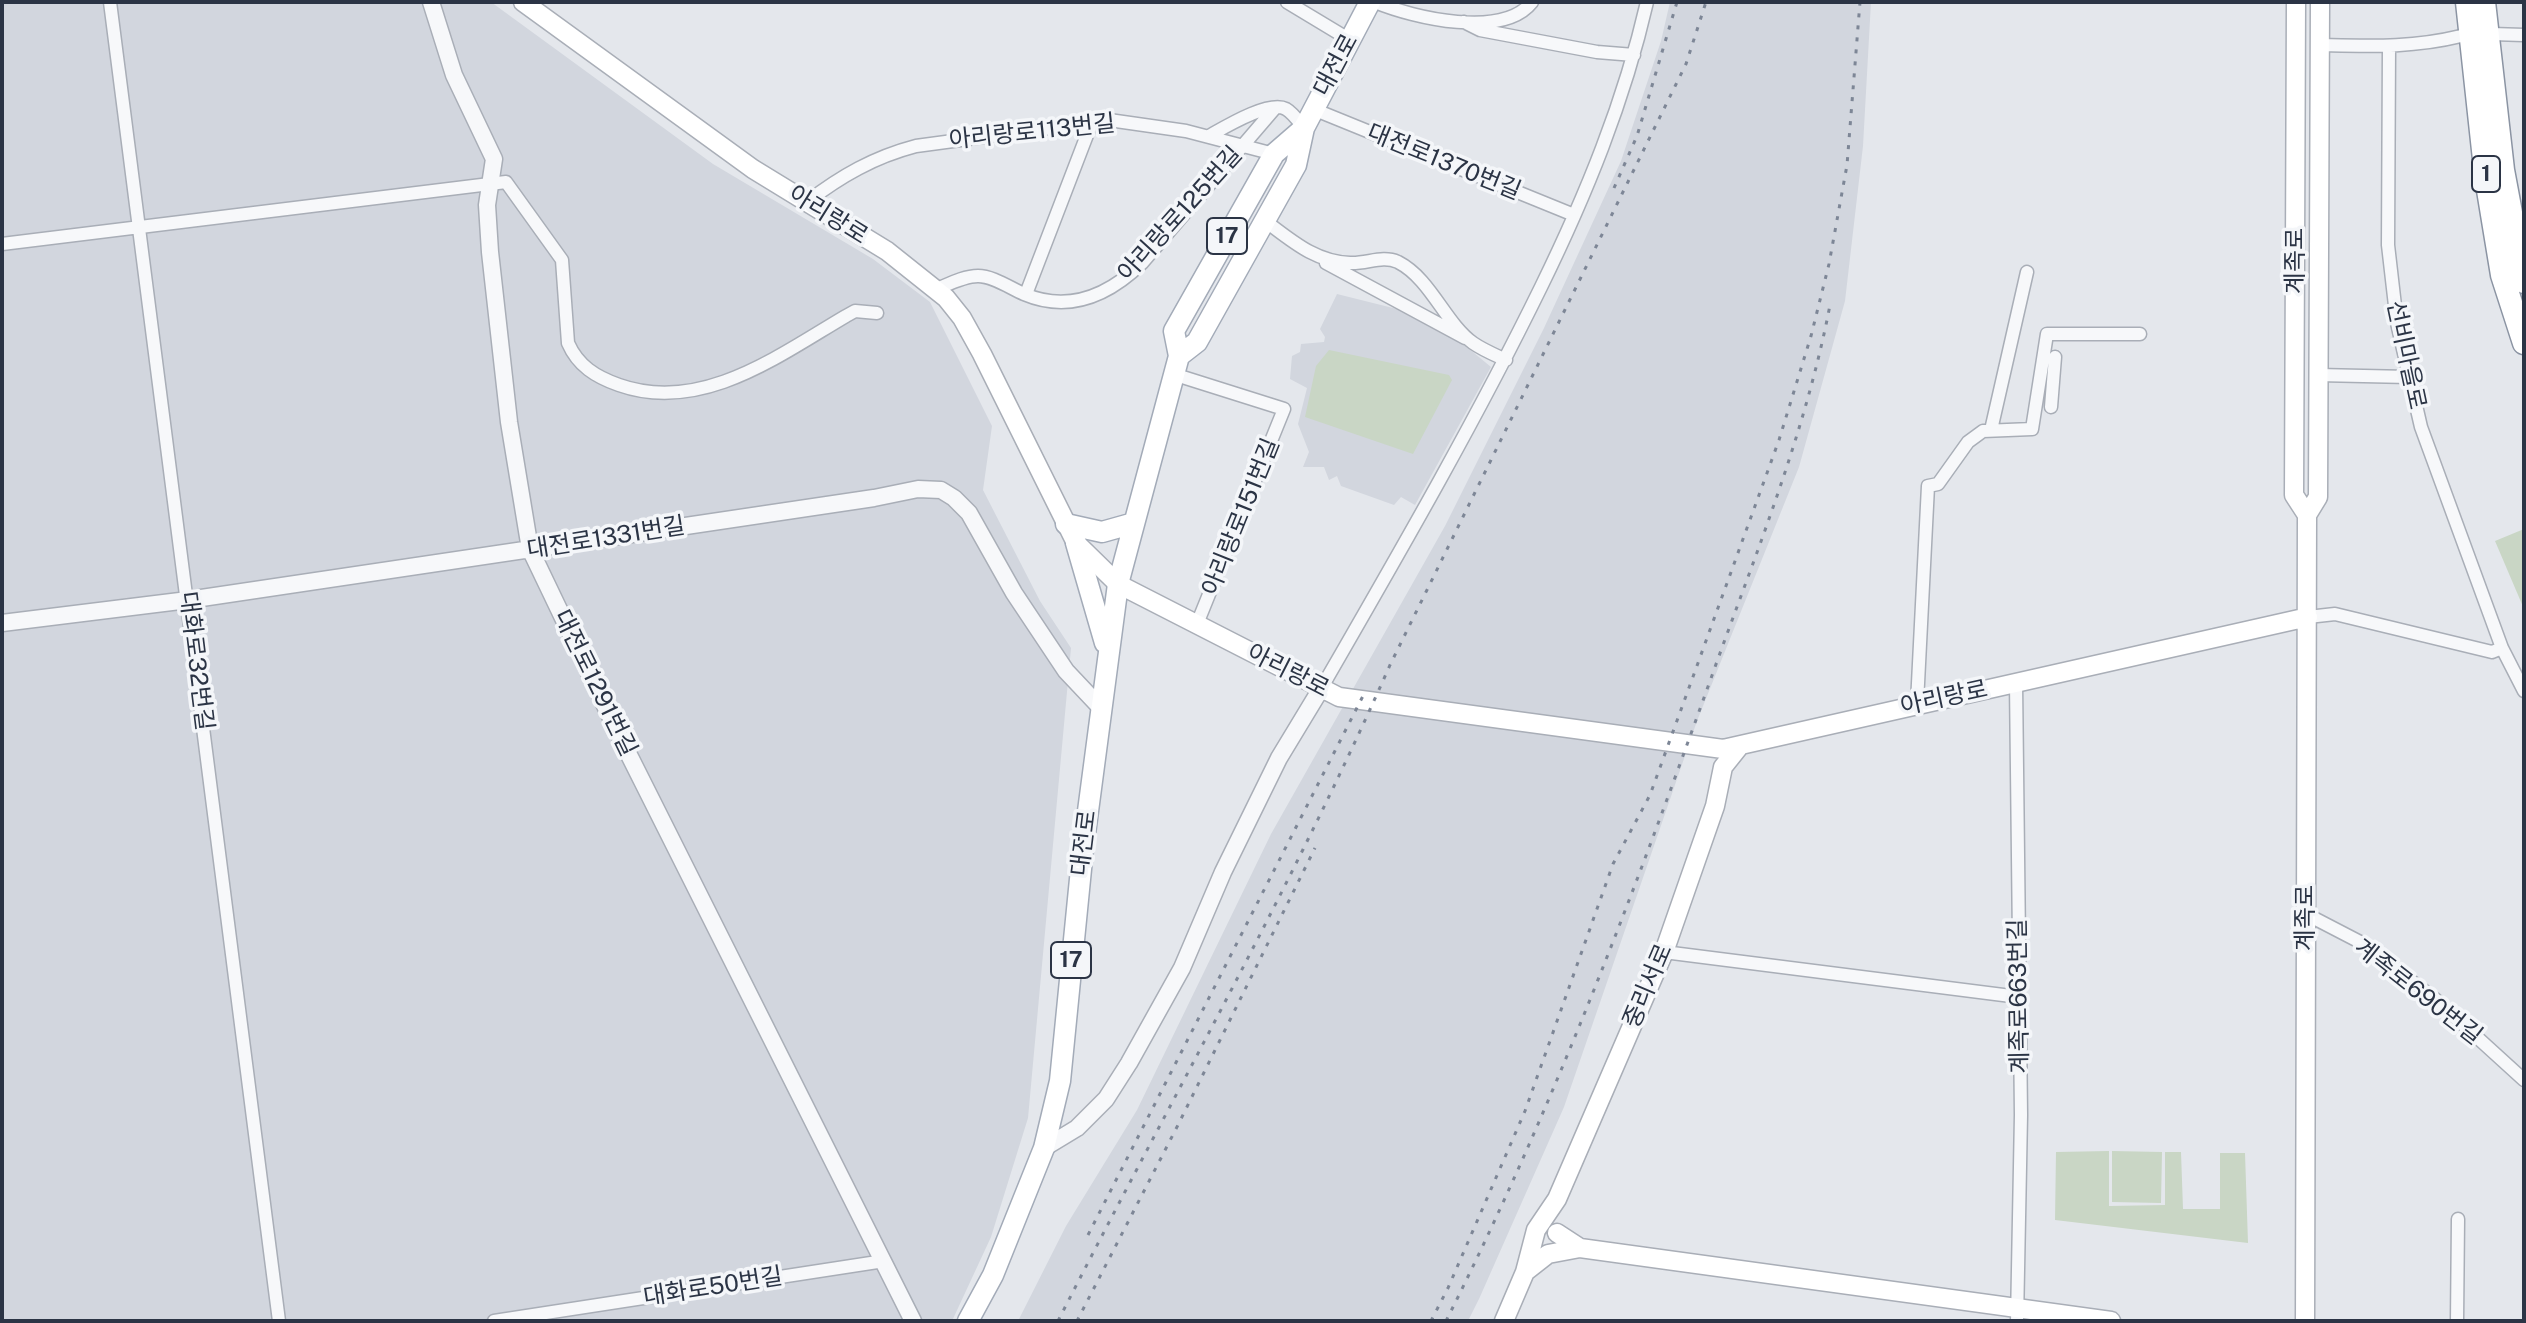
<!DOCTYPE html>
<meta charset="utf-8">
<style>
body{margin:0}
#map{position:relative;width:2526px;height:1323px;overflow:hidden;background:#e4e7ec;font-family:"Public Sans",sans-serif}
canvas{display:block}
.frame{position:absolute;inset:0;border:4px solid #2b3445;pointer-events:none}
</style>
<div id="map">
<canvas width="2526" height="1323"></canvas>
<div class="frame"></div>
</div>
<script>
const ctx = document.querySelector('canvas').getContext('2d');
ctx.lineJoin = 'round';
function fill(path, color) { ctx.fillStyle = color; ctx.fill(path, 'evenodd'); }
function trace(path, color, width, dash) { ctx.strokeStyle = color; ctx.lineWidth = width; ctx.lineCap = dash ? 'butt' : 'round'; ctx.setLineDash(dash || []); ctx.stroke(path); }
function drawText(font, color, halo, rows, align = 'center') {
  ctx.font = font + ' "Public Sans","Noto Sans KR",sans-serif'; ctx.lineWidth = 7; ctx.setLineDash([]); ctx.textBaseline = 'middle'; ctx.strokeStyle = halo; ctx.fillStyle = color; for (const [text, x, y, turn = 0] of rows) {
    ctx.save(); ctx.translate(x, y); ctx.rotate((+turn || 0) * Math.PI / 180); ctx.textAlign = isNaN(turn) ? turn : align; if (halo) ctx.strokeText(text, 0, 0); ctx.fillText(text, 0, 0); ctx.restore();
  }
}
fill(new Path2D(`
 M2 2H491L713 164 873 259 930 302 992 426 983 490 1040 601 1071 648 1028 1118 991 1237 952 1321H2Z
 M1670 2H1871L1863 146 1845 301 1799 467 1697 721 1564 1107 1479 1299 1468 1321H1018L1066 1226 1137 1110 1271 834 1445 526 1544 328 1621 161 1661 41Z
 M1337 294 1409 312 1462 343 1491 367 1415 505 1401 497 1394 505 1341 486 1337 476 1329 480 1324 467H1303L1309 452 1298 424 1307 388 1290 379 1292 356 1300 352 1301 344 1324 342 1325 337 1320 329Z`), '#d2d6de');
fill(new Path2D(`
 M1329 350 1449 375 1452 380 1413 454 1305 417 1316 366Z
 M2524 529V609L2495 541Z
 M2109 1151V1206L2165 1205V1152H2181L2183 1209H2220V1153H2245L2248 1243 2055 1220 2056 1152Z
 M2112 1151 2162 1152 2161 1203 2112 1202Z`), '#c9d6c5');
const minor = new Path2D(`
 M110 2 279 1321
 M1287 2 1350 40
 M1375 2C1414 18 1503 39 1532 2
 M1464 22 1480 30 1597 52 1634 55
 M2492 34 2524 35
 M2320 45C2370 46 2412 48 2461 36
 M2389 47 2388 245 2397 323 2421 427 2502 648 2524 691
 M1313 109 1574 215
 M1209 136C1225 127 1269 100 1286 109 1293 113 1299 122 1304 128
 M807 202C841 176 874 157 916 146L1109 120 1186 131 1274 154
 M1264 220C1291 240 1315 262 1350 263 1367 264 1382 255 1398 262 1431 279 1445 323 1473 343 1483 350 1495 355 1506 360
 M2 244 506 182 562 260 568 343C578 366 596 377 619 385 701 414 778 356 846 316L855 311 877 313
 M1326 263 1465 338
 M937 289C949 284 964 276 978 276 993 276 1010 288 1024 294 1069 313 1109 295 1142 263L1275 108
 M1026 294 1092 122
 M1173 374 1284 409 1197 624
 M2318 375 2409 377
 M2051 407 2055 357
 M1991 430 2027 272
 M2308 617 2335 614 2492 652 2502 648
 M2016 683 2021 1115 2017 1321
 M1322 687C1398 555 1474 424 1541 287 1586 195 1624 102 1647 2
 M1917 703 1928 486 1938 484 1968 442 1983 431 2032 429 2047 334H2140
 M2306 914 2360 942 2435 999 2524 1080
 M1664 952 2019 997
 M494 1321 884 1261
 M2457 1321 2458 1219`);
const tertiary = new Path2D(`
 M431 2 454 75 494 159 487 205 490 252 509 422 530 549 620 737 913 1321
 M2 623 188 600 874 498 918 489 941 490 954 498 969 513 1014 593 1066 671 1100 707
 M1044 1148 1077 1128 1106 1099 1129 1063 1182 968 1223 872 1279 758 1322 687`);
const secondary = new Path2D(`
 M523 2 753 169 887 251 946 298 962 318 982 354 1076 543 1118 584 1339 697 1723 749 2308 617
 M2296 2 2294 495 2307 515
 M1557 1233 1580 1248 2111 1321
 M1525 1272 1548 1254 1580 1248
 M1504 1321 1525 1272 1536 1230 1557 1199 1664 952 1715 806 1723 767 1739 747
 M2305 1321 2307 515 2318 497 2320 2`);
const primary = new Path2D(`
 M1179 356 1197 342 1296 165 1304 128 1370 2
 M1066 524 1102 532 1134 523
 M1076 543 1105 643
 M968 1321 993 1275 1044 1148 1060 1081 1083 849 1118 584 1179 356 1174 331 1274 154 1304 128`);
const motorway = new Path2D(`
 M2467 2 2486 178 2502 275 2524 343
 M2484 2 2503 170 2524 282`);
trace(minor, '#a9aeb7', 15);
trace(tertiary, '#a9aeb7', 19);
trace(secondary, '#a9aeb7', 21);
trace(primary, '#a3abb8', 23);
trace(motorway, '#8b94a3', 25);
trace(minor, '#f7f8fa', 12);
trace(tertiary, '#f7f8fa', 16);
trace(secondary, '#fff', 18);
trace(primary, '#fff', 20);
trace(motorway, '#fff', 22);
trace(new Path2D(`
 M1614 188 1637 136 1677 2
 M1088 1235 1364 694
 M1058 1321C1169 1103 1291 889 1390 665L1686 64 1706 2
 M1077 1321 1178 1125 1315 848
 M1431 1321 1448 1288 1525 1111 1613 864 1650 795 1779 440 1811 336 1829 264 1847 165 1860 2
 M1446 1321C1552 1111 1636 888 1715 667 1758 548 1806 430 1830 305`), '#7d8696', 3, [4, 8]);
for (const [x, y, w] of [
 [2486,174,28],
 [1227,236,40],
 [1071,960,40]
]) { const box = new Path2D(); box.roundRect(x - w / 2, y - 18, w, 36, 6); ctx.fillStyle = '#f4f6f9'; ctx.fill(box); trace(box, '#2b3445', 2); }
drawText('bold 22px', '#2b3445', null, [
 ["1",2486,174],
 ["17",1227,236],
 ["17",1071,960]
]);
drawText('24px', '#2b3445', '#f4f6f9', [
 ["대전로",1336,65,-62],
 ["아리랑로113번길",1032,132,-6],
 ["대전로1370번길",1444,162,22],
 ["아리랑로125번길",1180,214,-48],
 ["아리랑로",828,215,32],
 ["계족로",2296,261,-90],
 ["선비마을로",2406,355,78],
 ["아리랑로151번길",1241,517,-68],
 ["대전로1331번길",606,538,-9],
 ["대화로32번길",196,661,83],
 ["아리랑로",1288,671,27],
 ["대전로1291번길",595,683,64],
 ["아리랑로",1944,698,-12],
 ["대전로",1084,843,-83],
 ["계족로",2306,918,-90],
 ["중리서로",1648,986,-67],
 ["계족로690번길",2418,992,38],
 ["계족로663번길",2019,996,-91],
 ["대화로50번길",713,1287,-9]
]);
</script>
